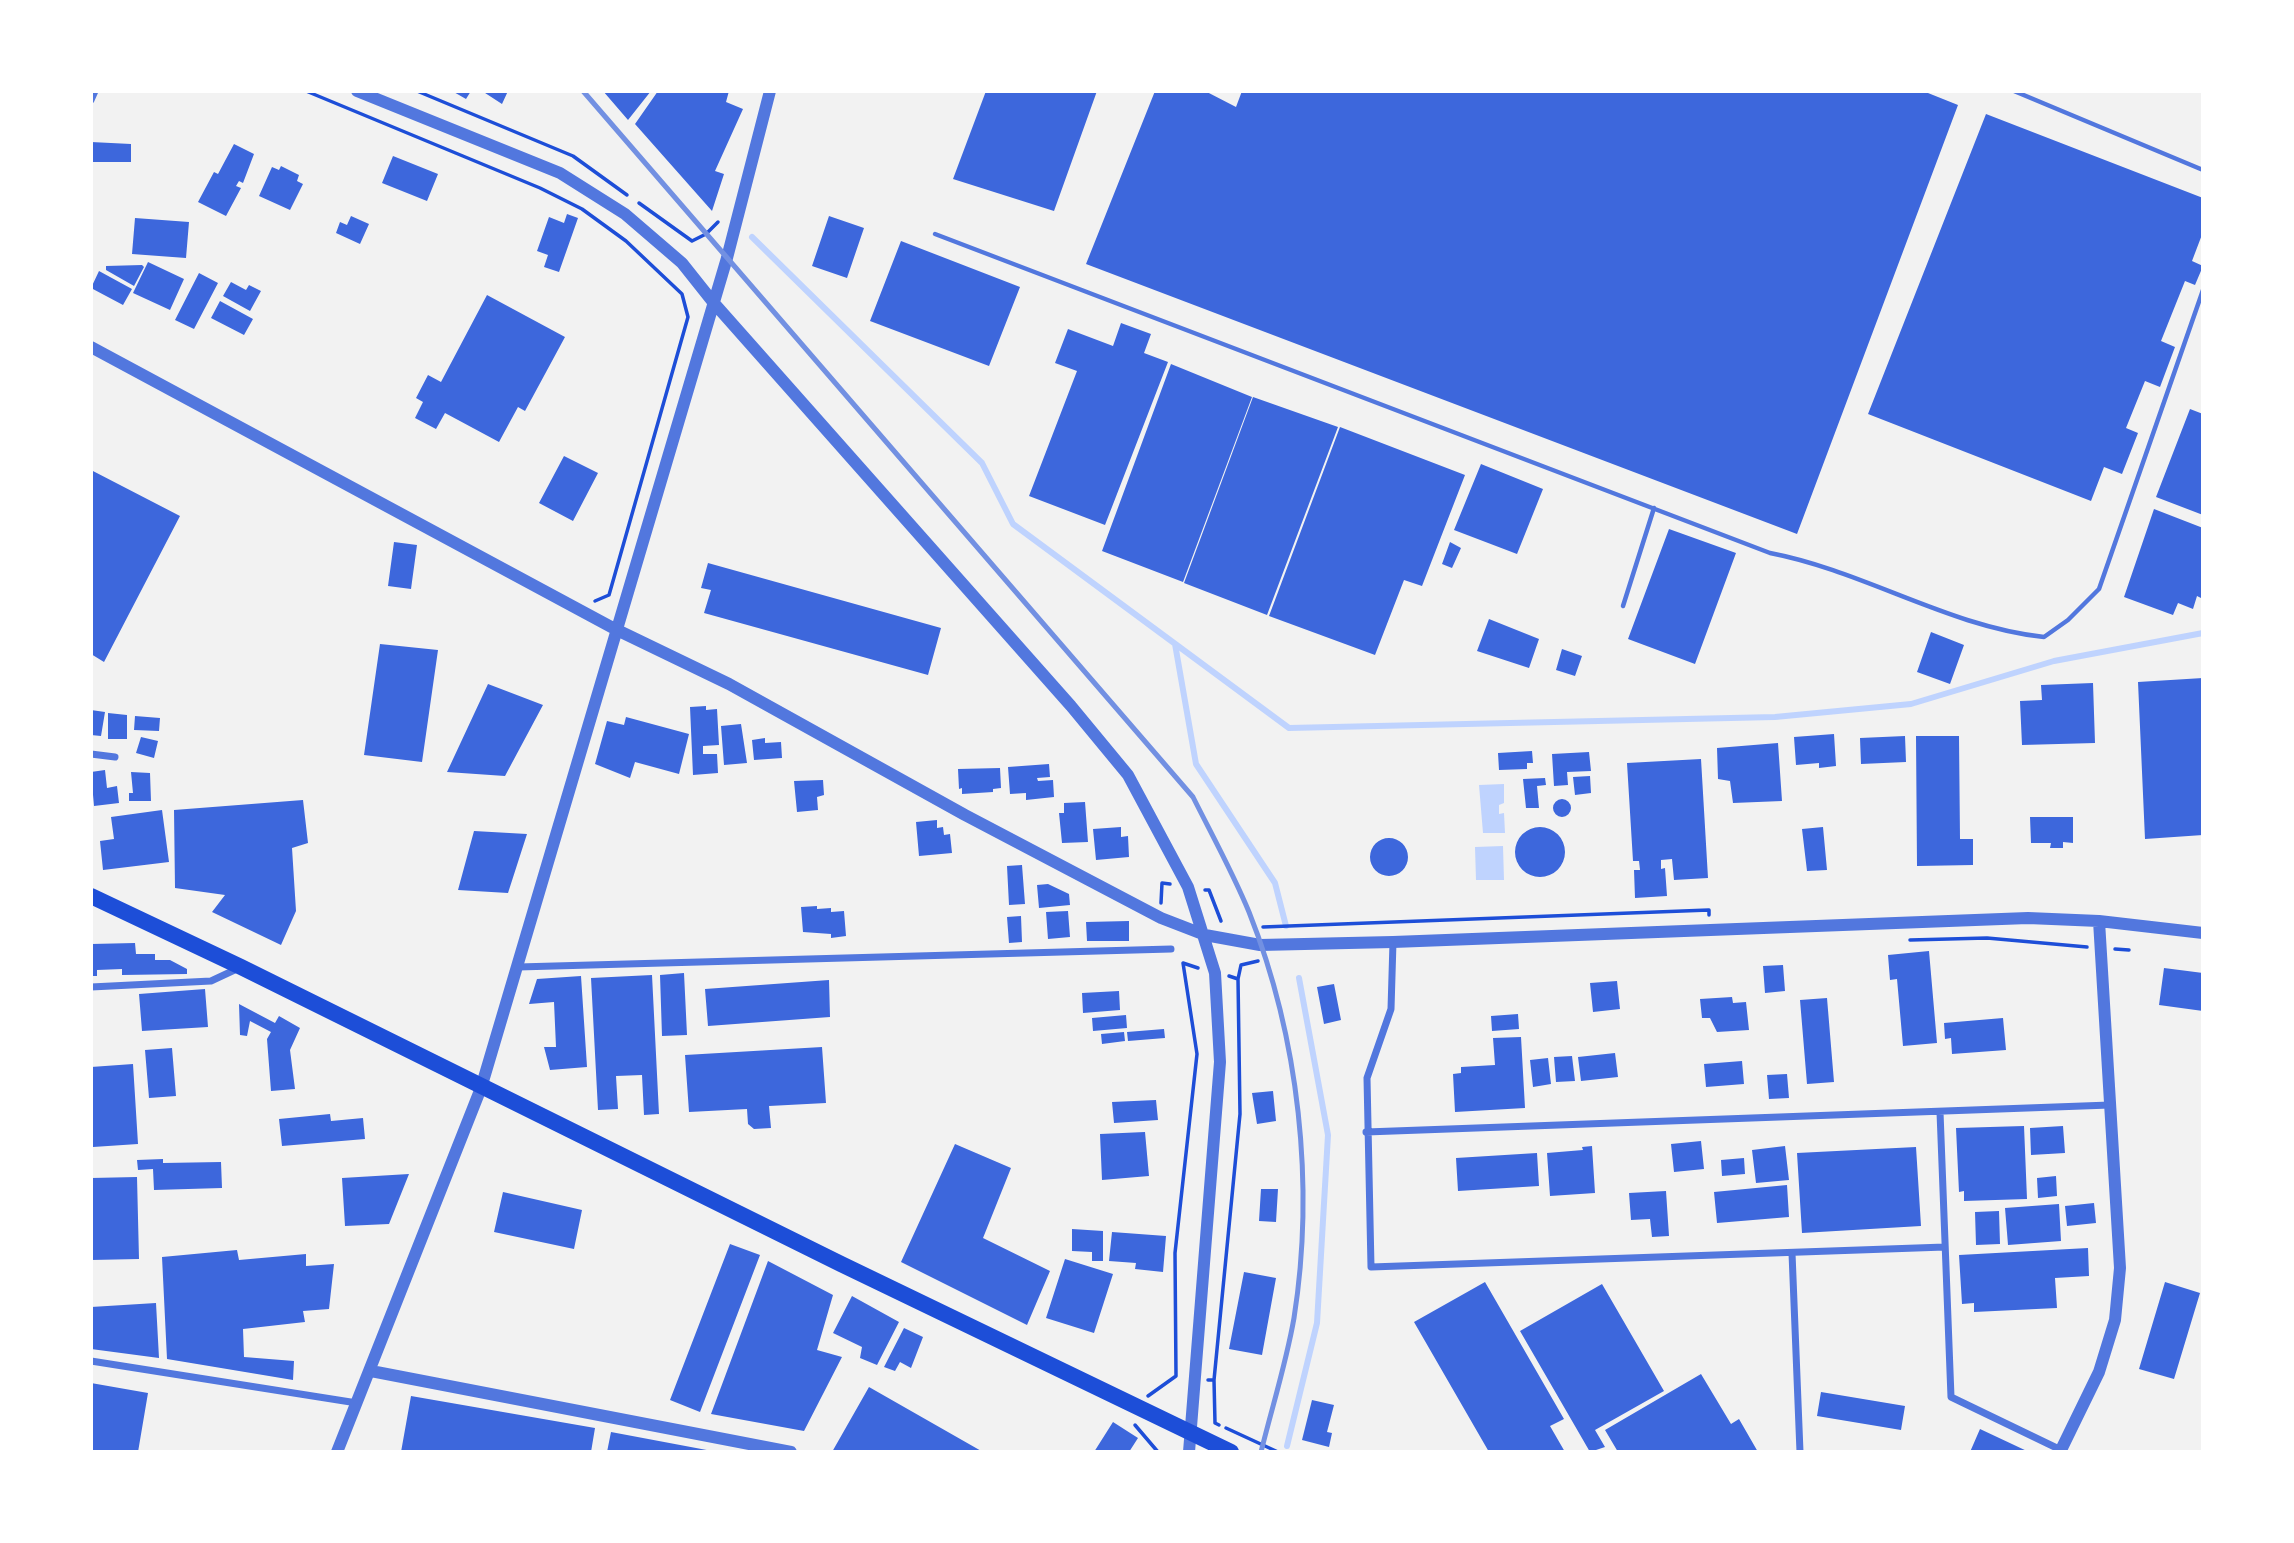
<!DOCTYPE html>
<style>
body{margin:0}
#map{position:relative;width:2294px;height:1543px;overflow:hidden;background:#f2f2f2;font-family:"Source Serif 4",serif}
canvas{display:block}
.frame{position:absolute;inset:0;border:93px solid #fff;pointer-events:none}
</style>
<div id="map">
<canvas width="2294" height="1543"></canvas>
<div class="frame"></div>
</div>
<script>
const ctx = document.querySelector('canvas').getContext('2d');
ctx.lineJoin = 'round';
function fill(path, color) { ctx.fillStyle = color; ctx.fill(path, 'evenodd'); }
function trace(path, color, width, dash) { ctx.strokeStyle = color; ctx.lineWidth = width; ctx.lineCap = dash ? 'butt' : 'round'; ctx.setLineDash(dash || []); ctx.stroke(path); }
fill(new Path2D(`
 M1504 784V803L1499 805V814L1504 813 1505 833H1483L1479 785Z
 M1503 846 1504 880H1476L1475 847Z`), '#bfd3fe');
trace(new Path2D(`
 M752 237 982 463 1013 524 1289 728 1775 717 1911 704 2054 661 2203 633
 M1175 644 1196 764 1275 883 1286 926
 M1287 1446 1317 1323 1328 1135 1299 978`), '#bfd3fe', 6);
fill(new Path2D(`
 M452 91H471L466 99Z
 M482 91H508L502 104Z
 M603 91H651L628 120Z
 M658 91H729L726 102 743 109 715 171 724 174 712 211 635 124Z
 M986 91H1097L1054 211 953 179Z
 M1155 91H1205L1236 107 1242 91H1923L1958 105 1797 534 1086 264Z
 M1986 114 2203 198V232L2192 261 2203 266 2195 285 2185 281 2161 341 2175 347 2160 387 2145 381 2126 428 2138 433 2122 474 2104 467 2091 501 1868 414Z
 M91 142 131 144V162H91Z
 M234 144 254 154 243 183 239 181 236 186 241 188 226 216 198 202 214 172 218 174Z
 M393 156 438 174 427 201 382 183Z
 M281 166 299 175 297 181 303 184 290 210 259 196 272 167 279 170Z
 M567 214 578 218 559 272 544 267 548 255 537 251 549 217 564 223Z
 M351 216 369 224 360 244 336 233 340 222 347 225Z
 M829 216 864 228 847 278 812 266Z
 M135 218 189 222 186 258 132 254Z
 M901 241 1020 287 989 366 870 321Z
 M148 262 184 279 170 310 133 293Z
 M142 265 144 267 134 286 106 270V266Z
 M99 271 132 289 123 305 91 288Z
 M199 273 218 283 194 329 175 320Z
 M231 282 246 290 249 285 261 291 250 311 223 296Z
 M487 295 565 337 525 411 518 407 499 442 445 413 436 429 415 418 423 402 416 398 428 375 441 382Z
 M220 301 253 319 244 335 211 318Z
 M1121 323 1151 334 1144 353 1168 362 1105 525 1029 496 1077 371 1055 363 1068 329 1113 346Z
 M1171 364 1252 397 1183 582 1102 551Z
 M1253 397 1338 427 1267 615 1184 583Z
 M2190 409 2203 414V515L2156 497Z
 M1340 427 1465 475 1422 586 1404 580 1375 655 1269 616Z
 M564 456 598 473 573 521 539 503Z
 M1481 464 1543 489 1517 554 1454 530Z
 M91 470 180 516 104 662 91 654Z
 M2154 509 2203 528V599L2197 596 2193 609 2178 603 2173 615 2124 597Z
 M1669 529 1736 553 1695 664 1628 639Z
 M394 542 417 545 411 589 388 586Z
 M1450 542 1461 548 1452 568 1442 564Z
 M708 563 941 628 928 675 704 613 711 590 701 588Z
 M1489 619 1539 639 1529 668 1477 651Z
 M1931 632 1964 645 1950 684 1917 672Z
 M380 644 438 650 422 762 364 755Z
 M1562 649 1582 656 1575 676 1556 670Z
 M2203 678V835L2145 839 2138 682Z
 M2093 683 2095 743 2022 745 2020 701 2042 700 2041 685Z
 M488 684 543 705 505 776 447 772Z
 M706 706V710L717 709 719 745 703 746V754H717L718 773 693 775 690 707Z
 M91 710 105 712 101 736 91 735Z
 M108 713 127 715V739H108Z
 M135 716 160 718 159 731 134 730Z
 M626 717 689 734 679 774 635 762 630 778 595 764 607 721 624 725Z
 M741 724 747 763 724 765 721 726Z
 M1834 734 1836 766 1819 768V763L1796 765 1794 737Z
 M1905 736 1906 762 1861 764 1860 738Z
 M1916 736H1959L1960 839H1973V865L1917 866Z
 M141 737 158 741 154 758 136 753Z
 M765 738V743L781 742 782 758 754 760 752 740Z
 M1778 743 1782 801 1733 803 1730 781 1718 779 1717 748Z
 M1532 751 1533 763H1527V769L1499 770 1498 753Z
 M1589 752 1591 771 1567 772 1568 785 1554 786 1552 754Z
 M1701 759 1708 878 1674 880 1672 859 1661 860V869L1665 868 1667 896 1635 898 1634 870H1640L1639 861H1633L1627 763Z
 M1049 764 1050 777 1037 778 1038 781 1053 780 1054 797 1026 800V793L1010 794 1008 767Z
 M1000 768 1001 788 993 789V792L962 794V788L959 789 958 769Z
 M105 770 107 788 117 786 119 803 94 806 91 772Z
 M131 772 150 773 151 801H129V793H133Z
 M1590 776 1591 793 1575 795 1573 777Z
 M1545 778 1546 785 1537 786 1539 808H1526L1523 779Z
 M823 780 824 795 817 797 818 810 797 812 794 781Z
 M1553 808a9 9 0 1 1 18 0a9 9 0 1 1-18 0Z
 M303 800 308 843 292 848 296 911 281 945 212 912 225 895 175 888 174 810Z
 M1085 802 1088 842 1062 843 1059 813H1064V803Z
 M162 810 169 862 103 870 100 841 114 839 111 817Z
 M2030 817H2073V843L2063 842V848H2050L2051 843H2031Z
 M937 820V828L943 827 944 835 950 834 952 853 919 856 916 822Z
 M1515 852a25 25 0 1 1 50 0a25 25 0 1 1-50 0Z
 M1121 827V837L1128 836 1129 857 1096 860 1093 829Z
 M1823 827 1827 870 1807 871 1802 829Z
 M474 831 527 834 508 893 458 890Z
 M1370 857a19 19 0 1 1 38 0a19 19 0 1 1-38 0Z
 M1022 865 1025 904 1009 905 1007 866Z
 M1048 884 1069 894 1070 905 1039 908 1037 885Z
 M817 906V909L831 908V912L844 911 846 936 831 938V934L803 932 801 907Z
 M1068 911 1070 937 1048 939 1046 912Z
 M1021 916 1022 942 1009 943 1007 917Z
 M1129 921V941H1087L1086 922Z
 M135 943 136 954H155V960H170L187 969V974L122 975V969L97 970V976H91V944Z
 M1929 951 1937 1043 1903 1046 1897 979 1890 980 1888 955Z
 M1783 965 1785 991 1765 993 1763 966Z
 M2164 968 2203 973V1011L2159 1005Z
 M684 973 687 1035 662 1036 660 975Z
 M652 975 659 1114 644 1115 642 1075 616 1076 618 1109 598 1110 591 978Z
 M581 976 587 1067 550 1070 544 1047H556L554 1002 529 1004 537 979Z
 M829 980 830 1017 708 1026 705 989Z
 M1617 981 1620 1009 1593 1012 1590 983Z
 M1334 984 1341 1020 1324 1024 1317 987Z
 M205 989 208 1027 142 1031 139 994Z
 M1119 991 1120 1010 1083 1013 1082 993Z
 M1732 997 1733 1003 1746 1002 1749 1030 1717 1032 1710 1018H1702L1700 999Z
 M1827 998 1834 1082 1807 1084 1800 1000Z
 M239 1004 275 1023 279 1016 300 1028 290 1050 295 1089 271 1091 267 1039 271 1032 250 1021 247 1036 240 1035Z
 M1518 1014 1519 1029 1492 1031 1491 1016Z
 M1126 1015 1127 1028 1093 1031 1092 1018Z
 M2003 1018 2006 1050 1952 1054 1951 1038 1945 1039 1944 1023Z
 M1164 1029 1165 1038 1128 1041 1127 1032Z
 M1124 1032 1125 1041 1102 1044 1101 1034Z
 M1521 1037 1525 1108 1455 1112 1453 1074 1461 1073V1067L1495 1065 1493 1038Z
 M822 1047 826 1103 769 1106 771 1128 754 1129 748 1124 747 1109 689 1112 685 1055Z
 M172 1048 176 1096 149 1098 145 1050Z
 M1615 1053 1618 1077 1581 1081 1578 1057Z
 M1572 1056 1575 1081 1556 1082 1554 1057Z
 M1548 1058 1551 1084 1533 1087 1530 1060Z
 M1742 1061 1744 1084 1706 1087 1704 1064Z
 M133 1064 138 1144 93 1147 91 1067Z
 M1787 1074 1789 1098 1769 1099 1767 1075Z
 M1273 1091 1276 1121 1257 1124 1252 1093Z
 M1156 1100 1158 1120 1114 1123 1112 1102Z
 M330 1114 331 1121 363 1118 365 1139 282 1146 279 1119Z
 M2024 1126 2027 1199 1964 1201V1191L1959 1192 1956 1128Z
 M2063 1126 2065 1153 2031 1155 2030 1128Z
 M1145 1132 1149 1176 1102 1180 1100 1134Z
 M1701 1141 1704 1169 1674 1172 1671 1144Z
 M955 1144 1011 1168 983 1238 1050 1271 1027 1325 901 1262Z
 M1592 1146 1595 1193 1550 1196 1547 1153 1583 1150 1582 1147Z
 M1785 1146 1789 1180 1756 1183 1752 1150Z
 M1916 1147 1921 1226 1802 1233 1797 1153Z
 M1537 1153 1539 1186 1458 1191 1456 1158Z
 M1744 1158 1745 1174 1722 1176 1721 1160Z
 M163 1159V1163L221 1162 222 1188 154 1190 153 1169 138 1170 137 1160Z
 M409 1174 389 1224 345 1226 342 1178Z
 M2056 1176 2057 1196 2038 1198 2037 1178Z
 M137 1177 139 1259 91 1260V1178Z
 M1787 1185 1789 1217 1717 1223 1714 1192Z
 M1261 1189H1278L1276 1222 1259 1221Z
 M1666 1191 1669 1236 1652 1237 1650 1219 1631 1220 1629 1193Z
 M503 1192 582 1210 574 1249 494 1232Z
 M2094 1203 2096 1223 2067 1226 2065 1206Z
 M2059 1204 2061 1241 2008 1245 2005 1208Z
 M1999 1211 2000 1244 1976 1245 1975 1212Z
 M1072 1229 1103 1231V1261H1092V1252L1072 1251Z
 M1112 1232 1166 1236 1163 1272 1135 1269 1136 1263 1109 1261Z
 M730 1244 760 1255 700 1412 670 1400Z
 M2088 1248 2089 1276 2055 1278 2057 1308 1974 1312V1303L1962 1304 1959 1255Z
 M237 1250 239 1260 306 1254V1266L334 1264 329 1309 303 1311 305 1322 243 1329 244 1357 294 1361 293 1380 167 1359 162 1257Z
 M1065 1259 1113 1274 1094 1333 1046 1318Z
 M768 1261 833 1295 817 1350 842 1357 804 1431 711 1414Z
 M1244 1272 1276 1278 1262 1355 1229 1349Z
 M1485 1282 1564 1419 1550 1426 1565 1452H1489L1414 1322Z
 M2165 1282 2200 1293 2174 1379 2139 1369Z
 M1602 1284 1664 1391 1595 1430 1605 1447 1590 1452 1520 1331Z
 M852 1296 899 1322 877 1365 860 1358 862 1347 833 1333Z
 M156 1303 159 1358 91 1349V1307Z
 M904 1328 923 1337 911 1368 900 1362 895 1371 884 1367Z
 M1701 1374 1731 1424 1739 1419 1758 1452H1618L1605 1430Z
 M91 1383 148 1393 138 1452H91Z
 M869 1387 983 1452H832Z
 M1821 1392 1905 1406 1901 1430 1817 1416Z
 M411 1396 595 1428 591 1452H401Z
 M1312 1400 1334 1405 1327 1432 1332 1433 1329 1447 1302 1440Z
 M1113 1422 1138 1438 1129 1452H1094Z
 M1980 1429 2029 1452H1970Z
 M611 1432 712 1451V1452H607Z`), '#3d67dc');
trace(new Path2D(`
 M306 91 540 188 582 209 626 241 682 294 688 317 609 595 595 601
 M417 91 573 156 627 195
 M639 203 692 241 706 234 718 222
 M1205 890H1209L1221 921
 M1161 903 1162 883 1170 884
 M1263 927 1709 910V915
 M1910 940 1987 938 2087 947
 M2115 949 2129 950
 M1229 976 1238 979 1241 965 1258 961
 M1176 1376 1175 1253 1197 1054 1183 963 1198 968
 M1208 1380H1214L1240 1114 1238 979
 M1214 1380 1215 1423 1219 1425
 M1148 1396 1176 1376
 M1135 1425 1158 1452
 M1226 1428 1278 1452`), '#1d4ed8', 3.5);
trace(new Path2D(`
 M2014 91 2203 170
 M935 234 1770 553C1864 571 1949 627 2044 637L2068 620 2099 589 2203 290
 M1623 606 1654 508`), '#5277de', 4.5);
trace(new Path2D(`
 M91 100 95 91
 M91 754 115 757
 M1393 942 1391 1009 1367 1078 1371 1267 1945 1247
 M518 967 1171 949
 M91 987 211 981 241 967
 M1940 1112 1951 1397 2061 1450
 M1366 1132 2110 1105
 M1792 1253 1800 1452
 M91 1361 357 1403`), '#5277de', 7);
trace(new Path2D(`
 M357 91 560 173 625 214 682 263 713 302 1071 706 1128 775 1188 887 1215 973 1220 1062 1189 1452
 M91 347 615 629 729 684 965 815 1161 918 1205 935 1260 945 1393 942 2028 918 2099 921 2203 933
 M371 1371 791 1452
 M337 1452 481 1088 727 258 770 91
 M2060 1452 2099 1372 2115 1320 2120 1268 2099 921`), '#5277de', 12);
trace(new Path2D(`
 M91 896 241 967 841 1264 1231 1452`), '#1d4ed8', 16);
trace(new Path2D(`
 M583 91 1193 797C1212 835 1233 873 1249 912 1299 1038 1315 1185 1294 1318 1286 1364 1272 1407 1261 1452`), '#7290e2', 5);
</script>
